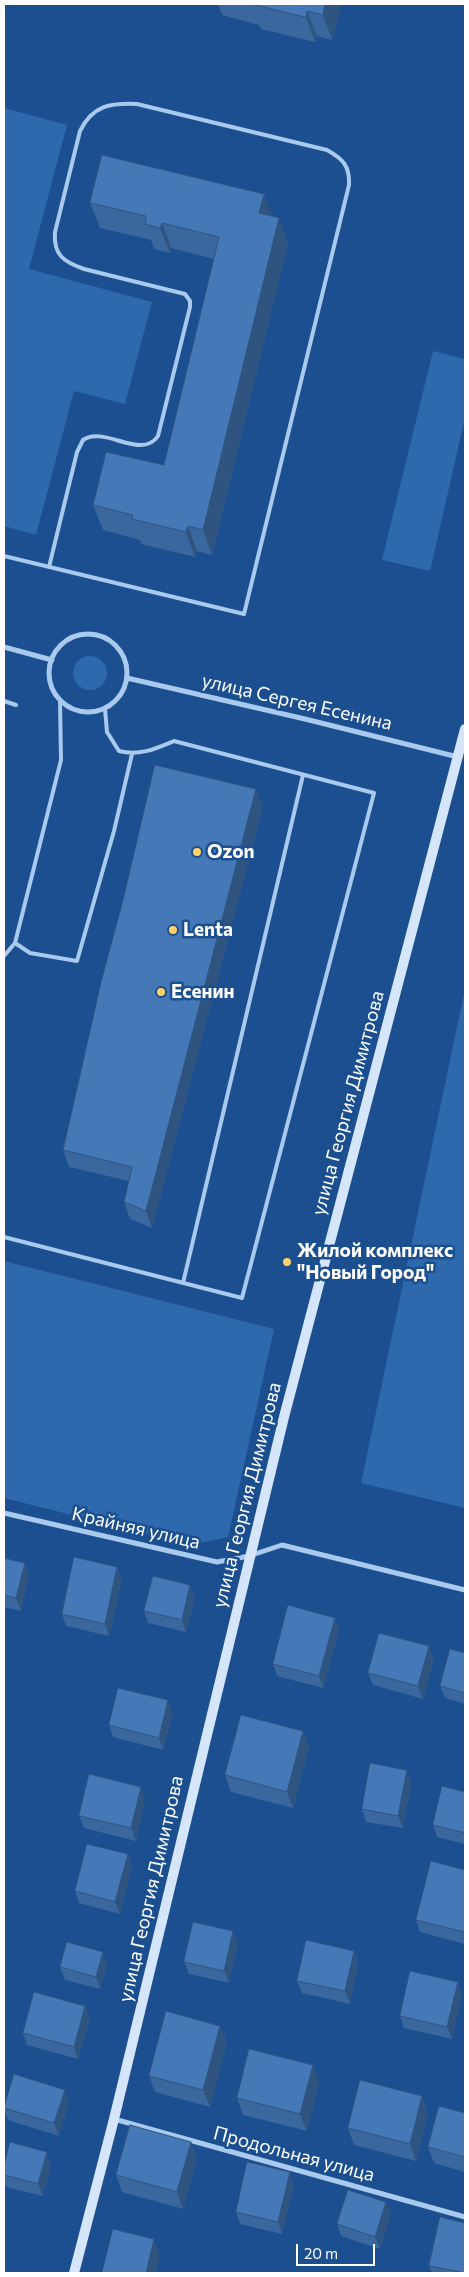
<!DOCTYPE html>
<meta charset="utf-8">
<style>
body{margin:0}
#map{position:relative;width:469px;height:2277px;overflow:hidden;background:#1b4f8f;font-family:Commissioner,sans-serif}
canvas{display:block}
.frame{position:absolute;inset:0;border:5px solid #fff;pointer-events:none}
.scale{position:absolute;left:296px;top:2244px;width:79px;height:22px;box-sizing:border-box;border:2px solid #fff;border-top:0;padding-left:6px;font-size:15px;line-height:18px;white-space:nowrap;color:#fff;-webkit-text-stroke:4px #1b4f8f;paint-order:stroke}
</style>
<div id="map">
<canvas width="469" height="2277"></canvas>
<div class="frame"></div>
<div class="scale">20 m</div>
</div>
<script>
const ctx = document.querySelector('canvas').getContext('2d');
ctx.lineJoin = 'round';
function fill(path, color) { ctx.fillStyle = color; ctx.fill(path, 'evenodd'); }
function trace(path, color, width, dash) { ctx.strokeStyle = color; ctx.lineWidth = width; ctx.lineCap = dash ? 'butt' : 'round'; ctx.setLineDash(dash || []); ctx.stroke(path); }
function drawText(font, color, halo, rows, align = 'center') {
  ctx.font = font + ' Commissioner,sans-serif'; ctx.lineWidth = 5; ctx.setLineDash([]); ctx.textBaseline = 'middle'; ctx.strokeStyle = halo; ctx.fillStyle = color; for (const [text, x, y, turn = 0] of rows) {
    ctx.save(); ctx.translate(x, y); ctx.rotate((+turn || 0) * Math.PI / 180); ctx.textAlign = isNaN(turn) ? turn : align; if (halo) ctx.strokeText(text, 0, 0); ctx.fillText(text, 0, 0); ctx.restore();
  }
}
fill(new Path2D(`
 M4 108 67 125 29 269 152 302 125 404 74 391 36 535 4 526Z
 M433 351 465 359V418L430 571 382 560Z
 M73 673a17 17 0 1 1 34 0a17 17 0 1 1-34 0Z
 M465 989V1508L361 1483Z
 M4 1261 274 1329 228 1537 192 1545 4 1498Z`), '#2e69ad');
trace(new Path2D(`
 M4 556 244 614 349 185C350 166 343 159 327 150L137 104C110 103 93 105 80 131L55 232C53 255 64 262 84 269L185 294 190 301V307L158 436C141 461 105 425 83 440L77 452 49 567
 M4 701 16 705
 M15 943 30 953 77 961 114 831 132 754
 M4 956 15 943 61 760 60 700
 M4 1237 242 1298 374 793 174 741C155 749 140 756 119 751L107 732 105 709
 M183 1283 303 775`), '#a9c9ee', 4);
trace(new Path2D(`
 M49 673a39 39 0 1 1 78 0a39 39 0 1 1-78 0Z
 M4 647 52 660
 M127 678 305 719 458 757
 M4 1513 217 1562 249 1556 282 1545 465 1590
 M114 2119 465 2217`), '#a9c9ee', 5);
trace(new Path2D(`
 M74 2273 114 2119 284 1417 465 729`), '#d6e6fa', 10);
fill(new Path2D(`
 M218 4H341L332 40 317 36 315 42 261 29 259 25 222 15Z
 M90 203 272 216 279 218 288 243 212 555 197 551 195 557 141 544 140 540 103 530 93 505 164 465 214 259 171 248 170 253 154 249 151 240 100 228Z
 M263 806 152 1228 130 1219 124 1202 129 1181 69 1167 63 1150Z
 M4 1558 25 1563 29 1575 21 1611 4 1607Z
 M122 1579 109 1636 66 1626 62 1614Z
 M195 1598 186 1632 148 1623 144 1611Z
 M335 1618 339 1630 323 1688 277 1676 273 1664Z
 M465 1653V1704L445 1698 440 1686Z
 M434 1658 423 1699 373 1685 368 1673Z
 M173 1713 163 1750 113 1737 109 1725Z
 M303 1731 309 1747 293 1808 231 1792 225 1775Z
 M407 1770 411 1783 403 1828 366 1822 362 1809Z
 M465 1792V1844L437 1837 433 1825Z
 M145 1799 136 1841 84 1828 79 1816Z
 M128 1854 132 1866 120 1914 79 1903 75 1891Z
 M465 1870V1944L420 1932 416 1920Z
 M238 1943 229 1983 189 1974 184 1962Z
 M354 1951 358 1963 350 2004 302 1993 297 1981Z
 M107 1964 100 1989 65 1980 60 1967Z
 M462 1994 452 2039 404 2028 400 2016Z
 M85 2006 90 2018 78 2059 27 2045 23 2033Z
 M220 2026 227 2042 210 2107 155 2092 149 2076Z
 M319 2082 307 2131 243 2115 237 2098Z
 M69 2102 59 2136 8 2120 4 2109V2106Z
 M428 2113 416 2161 354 2145 348 2128Z
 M465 2113V2172L434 2163 428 2147Z
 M191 2142 197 2159 183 2209 122 2192 116 2175Z
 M51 2164 43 2196 6 2187 4 2180V2166Z
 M294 2185 282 2234 240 2224 236 2212Z
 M386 2202 391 2214 380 2249 341 2236 337 2224Z
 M429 2266 465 2273H432Z`), '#3a679d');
fill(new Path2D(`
 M325 4H341L332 40 323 15Z
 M307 11 317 36 315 42 306 17Z
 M264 194 273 219 259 213Z
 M279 218 288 243 212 555 203 530Z
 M162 223 171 248 170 253 160 228Z
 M188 526 197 551 195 557 186 532Z
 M256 789 263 806 152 1228 146 1211Z
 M25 1563 29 1575 21 1611 16 1598Z
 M117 1567 122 1579 109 1636 105 1624Z
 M190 1585 195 1598 186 1632 182 1620Z
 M335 1618 339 1630 323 1688 319 1676Z
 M429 1646 434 1658 423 1699 418 1686Z
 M168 1700 173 1713 163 1750 159 1738Z
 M303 1731 309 1747 293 1808 287 1792Z
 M407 1770 411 1783 403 1828 398 1816Z
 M141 1787 145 1799 136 1841 131 1828Z
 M128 1854 132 1866 120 1914 115 1902Z
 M233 1931 238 1943 229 1983 224 1971Z
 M354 1951 358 1963 350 2004 345 1991Z
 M103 1952 107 1964 100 1989 96 1977Z
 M458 1982 462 1994 452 2039 447 2027Z
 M85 2006 90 2018 78 2059 74 2047Z
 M220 2026 227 2042 210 2107 203 2090Z
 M313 2065 319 2082 307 2131 300 2114Z
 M65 2090 69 2102 59 2136 54 2123Z
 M422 2096 428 2113 416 2161 410 2144Z
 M191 2142 197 2159 183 2209 177 2192Z
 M47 2152 51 2164 43 2196 38 2184Z
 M290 2172 294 2185 282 2234 278 2222Z
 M386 2202 391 2214 380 2249 375 2237Z
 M154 2239 160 2256 156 2273H146Z`), '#305480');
const building = new Path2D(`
 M252 4H325L323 15 307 11 306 17Z
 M102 155 264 194 259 213 279 218 203 530 188 526 186 532 132 519 133 515 93 505 106 452 164 465 219 237 162 223 160 228 152 226 145 224 146 216 90 203Z
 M155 765 256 789 146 1211 124 1202 132 1167 63 1150 102 978 122 904Z
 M74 1557 117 1567 105 1624 62 1614Z
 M4 1558 25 1563 16 1598 4 1595Z
 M153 1576 190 1585 182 1620 144 1611Z
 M288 1605 335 1618 319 1676 273 1664Z
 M379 1633 429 1646 418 1686 368 1673Z
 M450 1649 465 1653V1693L440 1686Z
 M118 1688 168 1700 159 1738 109 1725Z
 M241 1715 303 1731 287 1792 225 1775Z
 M370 1763 407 1770 398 1816 362 1809Z
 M89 1774 141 1787 131 1828 79 1816Z
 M442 1786 465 1792V1833L433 1825Z
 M87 1844 128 1854 115 1902 75 1891Z
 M431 1861 465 1870V1927L464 1932 416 1920Z
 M193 1922 233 1931 224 1971 184 1962Z
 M306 1940 354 1951 345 1991 297 1981Z
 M67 1942 103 1952 96 1977 60 1967Z
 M410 1971 458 1982 447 2027 400 2016Z
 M34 1992 85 2006 74 2047 23 2033Z
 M166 2011 220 2026 203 2090 149 2076Z
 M249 2049 313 2065 300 2114 237 2098Z
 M14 2074 65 2090 54 2123 4 2108Z
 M360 2080 422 2096 410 2144 348 2128Z
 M439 2106 465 2113V2157L428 2147Z
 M130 2125 191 2142 177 2192 116 2175Z
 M10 2142 47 2152 38 2184 4 2175V2166Z
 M247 2162 290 2172 278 2222 236 2212Z
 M348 2190 386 2202 375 2237 337 2224Z
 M440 2217 465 2223V2273L429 2266Z
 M113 2229 154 2239 146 2273H102Z`);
fill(building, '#4478b7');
trace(building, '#305480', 1);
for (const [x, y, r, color] of [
 [197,852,5,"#ffd166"],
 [173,930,5,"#ffd166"],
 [161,992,5,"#ffd166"],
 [287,1262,5,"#ffd166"]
]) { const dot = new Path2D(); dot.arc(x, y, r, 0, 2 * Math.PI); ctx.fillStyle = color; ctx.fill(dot); trace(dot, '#1b4f8f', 2); }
drawText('19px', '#fff', '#1b4f8f', [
 ["улица Сергея Есенина",297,702,13],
 ["улица Георгия Димитрова",348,1103,-75],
 ["улица Георгия Димитрова",247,1495,-76],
 ["Крайняя улица",136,1528,13],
 ["улица Георгия Димитрова",151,1889,-77],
 ["Продольная улица",294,2154,15]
]);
drawText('bold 19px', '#fff', '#1b4f8f', [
 ["Ozon",207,852],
 ["Lenta",183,930],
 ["Есенин",171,992],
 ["Жилой комплекс",297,1251],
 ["\"Новый Город\"",297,1273]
], 'left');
</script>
